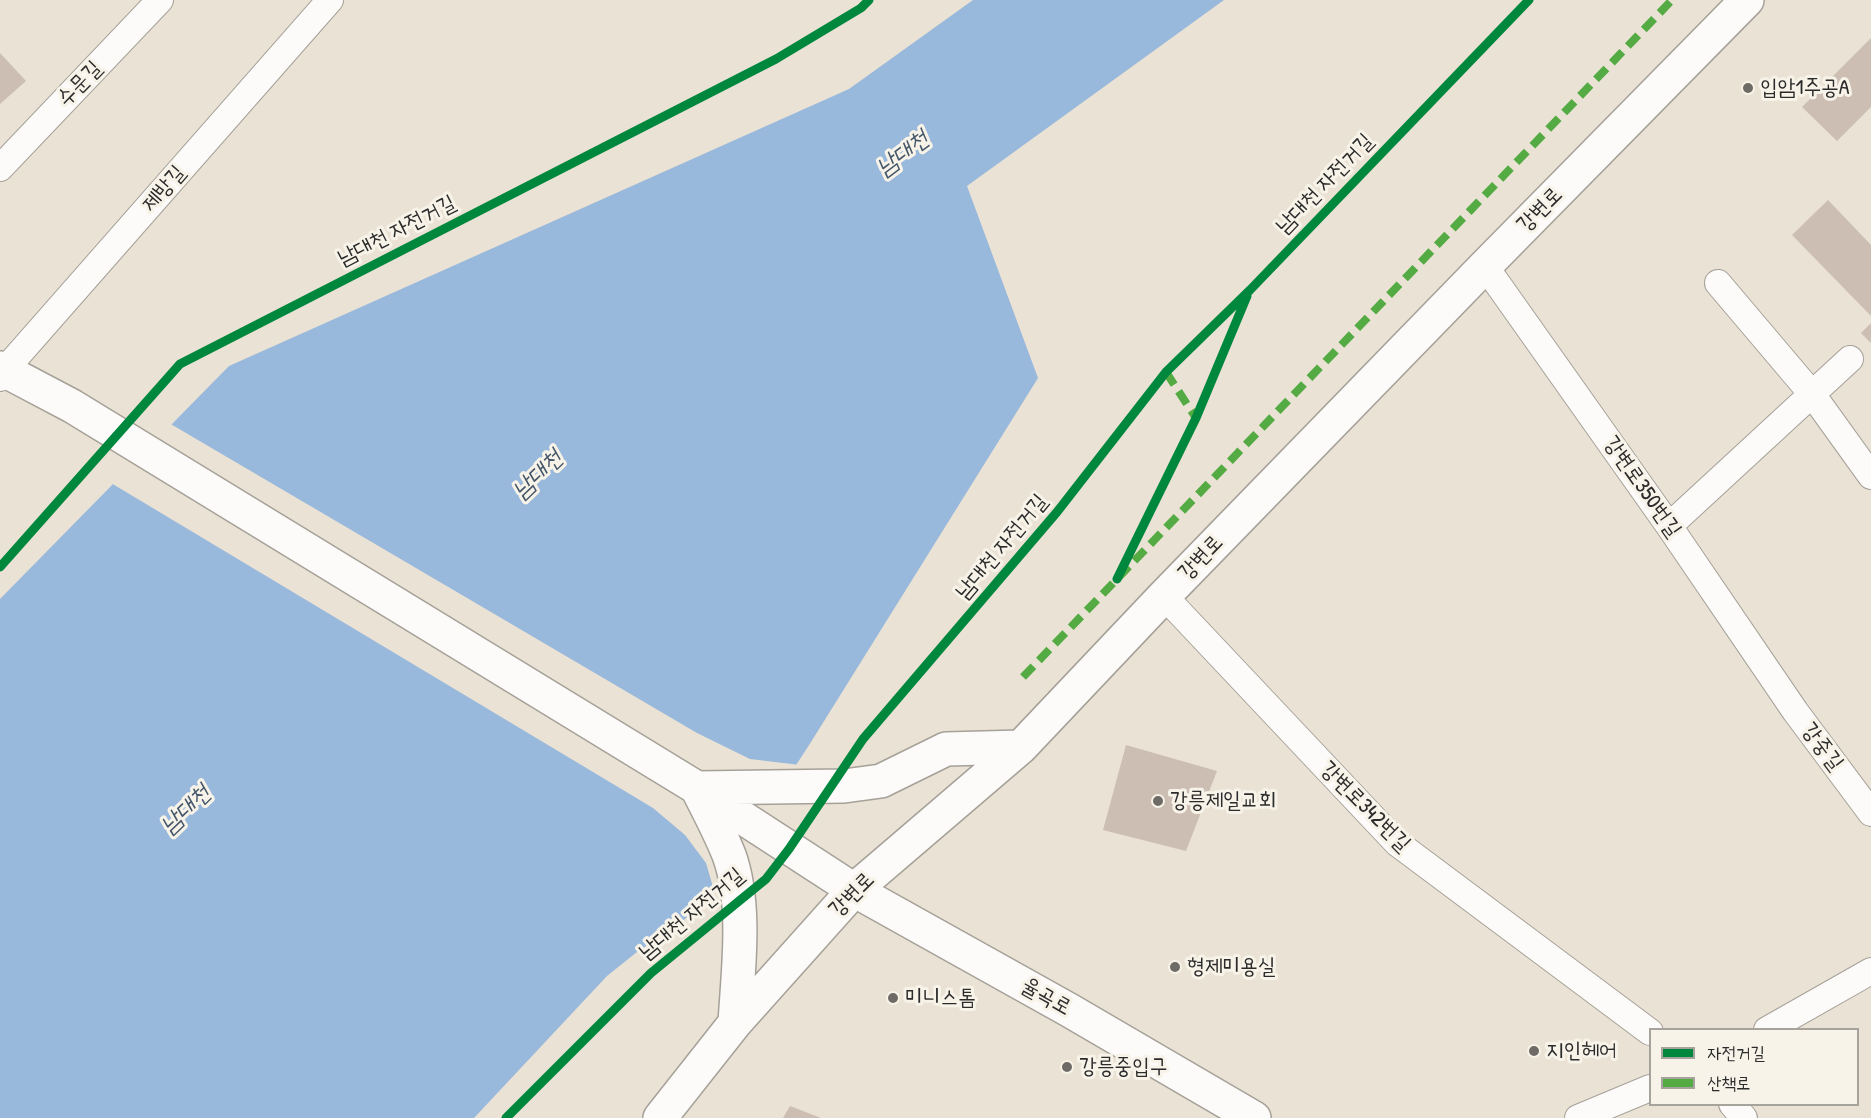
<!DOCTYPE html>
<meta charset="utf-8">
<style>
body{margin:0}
#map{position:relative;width:1871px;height:1118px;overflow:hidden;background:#eae2d4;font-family:"Patrick Hand","Poor Story",sans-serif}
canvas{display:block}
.legend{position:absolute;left:1649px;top:1028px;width:210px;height:78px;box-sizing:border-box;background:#f7f3e8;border:2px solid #a5a39c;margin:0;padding:8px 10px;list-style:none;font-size:18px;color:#2b2b2b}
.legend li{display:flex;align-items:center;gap:12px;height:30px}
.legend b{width:30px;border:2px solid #a5a39c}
</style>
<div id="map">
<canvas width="1871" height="1118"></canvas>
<ul class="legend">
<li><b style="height:8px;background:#00873e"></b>자전거길</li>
<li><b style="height:8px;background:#54ab44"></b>산책로</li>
</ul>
</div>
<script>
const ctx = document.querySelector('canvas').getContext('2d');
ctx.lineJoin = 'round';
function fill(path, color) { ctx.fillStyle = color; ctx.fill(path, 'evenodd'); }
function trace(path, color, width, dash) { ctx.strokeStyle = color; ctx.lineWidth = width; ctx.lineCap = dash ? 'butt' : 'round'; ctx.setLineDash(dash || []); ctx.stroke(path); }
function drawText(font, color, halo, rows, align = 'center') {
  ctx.font = font + ' "Patrick Hand","Poor Story",sans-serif'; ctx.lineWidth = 6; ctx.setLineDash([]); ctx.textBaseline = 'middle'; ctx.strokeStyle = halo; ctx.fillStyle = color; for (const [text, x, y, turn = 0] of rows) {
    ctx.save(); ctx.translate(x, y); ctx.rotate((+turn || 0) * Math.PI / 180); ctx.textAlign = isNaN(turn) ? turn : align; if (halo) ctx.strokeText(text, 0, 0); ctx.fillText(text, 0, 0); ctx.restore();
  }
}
fill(new Path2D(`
 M973 0H1224L967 186 1038 378 811 742 717 887 696 910 675 927 637 952 607 976 474 1118H0V599L229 366 849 89Z`), '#98b8dc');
fill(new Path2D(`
 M169 423 697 733 750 759 800 765 720 889 715 894 706 863 685 835 653 808 111 483Z`), '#eae2d4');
fill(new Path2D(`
 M1871 38V107L1837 141 1802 107Z
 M0 53 26 81 0 104Z
 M1828 200 1871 245V316L1792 235Z
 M1871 323V343L1861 333Z
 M1126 745 1217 771 1186 851 1103 830Z
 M790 1106 821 1118H783Z`), '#cdbeb3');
const minor = new Path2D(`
 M0 168 160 0
 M1485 266 1669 526 1795 711 1871 813
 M1718 283 1812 394 1871 476
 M0 378 4 371 330 0
 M1669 526 1850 359
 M1164 596 1397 843 1650 1032
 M1767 1030 1871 971
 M1732 1104 1744 1118
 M1578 1118 1650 1088`);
const tertiary = new Path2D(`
 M0 368 72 406 697 788 854 890 1069 1010 1254 1118
 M735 1023C738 972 747 904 729 855 720 832 708 810 697 788L844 786 881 781 946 749 1021 747
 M660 1118 735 1023 854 890 1021 747 1164 596 1485 266 1747 0`);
trace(minor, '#a5a199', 28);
trace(tertiary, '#a5a199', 36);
trace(minor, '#fcfbf9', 26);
trace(tertiary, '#fcfbf9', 33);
trace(new Path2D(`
 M1166 372 1196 418
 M1023 677 1672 0`), '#54ab44', 8, [15, 8]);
trace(new Path2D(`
 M0 567 180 364 776 59 861 8 869 0
 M1117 579 1196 418 1247 296
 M506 1118 651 973 766 879 789 849 863 739 1057 512 1166 372 1250 290 1529 0`), '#00873e', 9);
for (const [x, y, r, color] of [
 [1748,88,6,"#6e6b66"],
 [1158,801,6,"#6e6b66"],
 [1175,967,6,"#6e6b66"],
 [893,998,6,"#6e6b66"],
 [1534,1051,6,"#6e6b66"],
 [1067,1067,6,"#6e6b66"]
]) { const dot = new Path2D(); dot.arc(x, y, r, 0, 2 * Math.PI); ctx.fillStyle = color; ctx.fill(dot); trace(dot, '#f7f3e8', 2); }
drawText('22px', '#2b2b2b', '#f7f3e8', [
 ["수문길",80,84,-46],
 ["남대천 자전거길",1325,184,-46],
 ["제방길",164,189,-49],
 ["강변로",1540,210,-45],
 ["남대천 자전거길",397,231,-27],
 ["강변로350번길",1642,487,55],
 ["남대천 자전거길",1002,547,-50],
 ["강변로",1201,558,-46],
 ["강중길",1822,747,53],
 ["강변로342번길",1365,807,45],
 ["강변로",852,895,-45],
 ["남대천 자전거길",692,914,-40],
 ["율곡로",1046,997,29]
]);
drawText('22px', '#2b2b2b', '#f7f3e8', [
 ["입암1주공A",1760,88],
 ["강릉제일교회",1170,801],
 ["형제미용실",1187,967],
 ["미니스톰",905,998],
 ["지인헤어",1546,1051],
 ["강릉중입구",1079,1067]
], 'left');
drawText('italic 24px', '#45566a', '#f7f3e8', [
 ["남대천",903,154,-37],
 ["남대천",538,475,-44],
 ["남대천",186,810,-44]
]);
</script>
